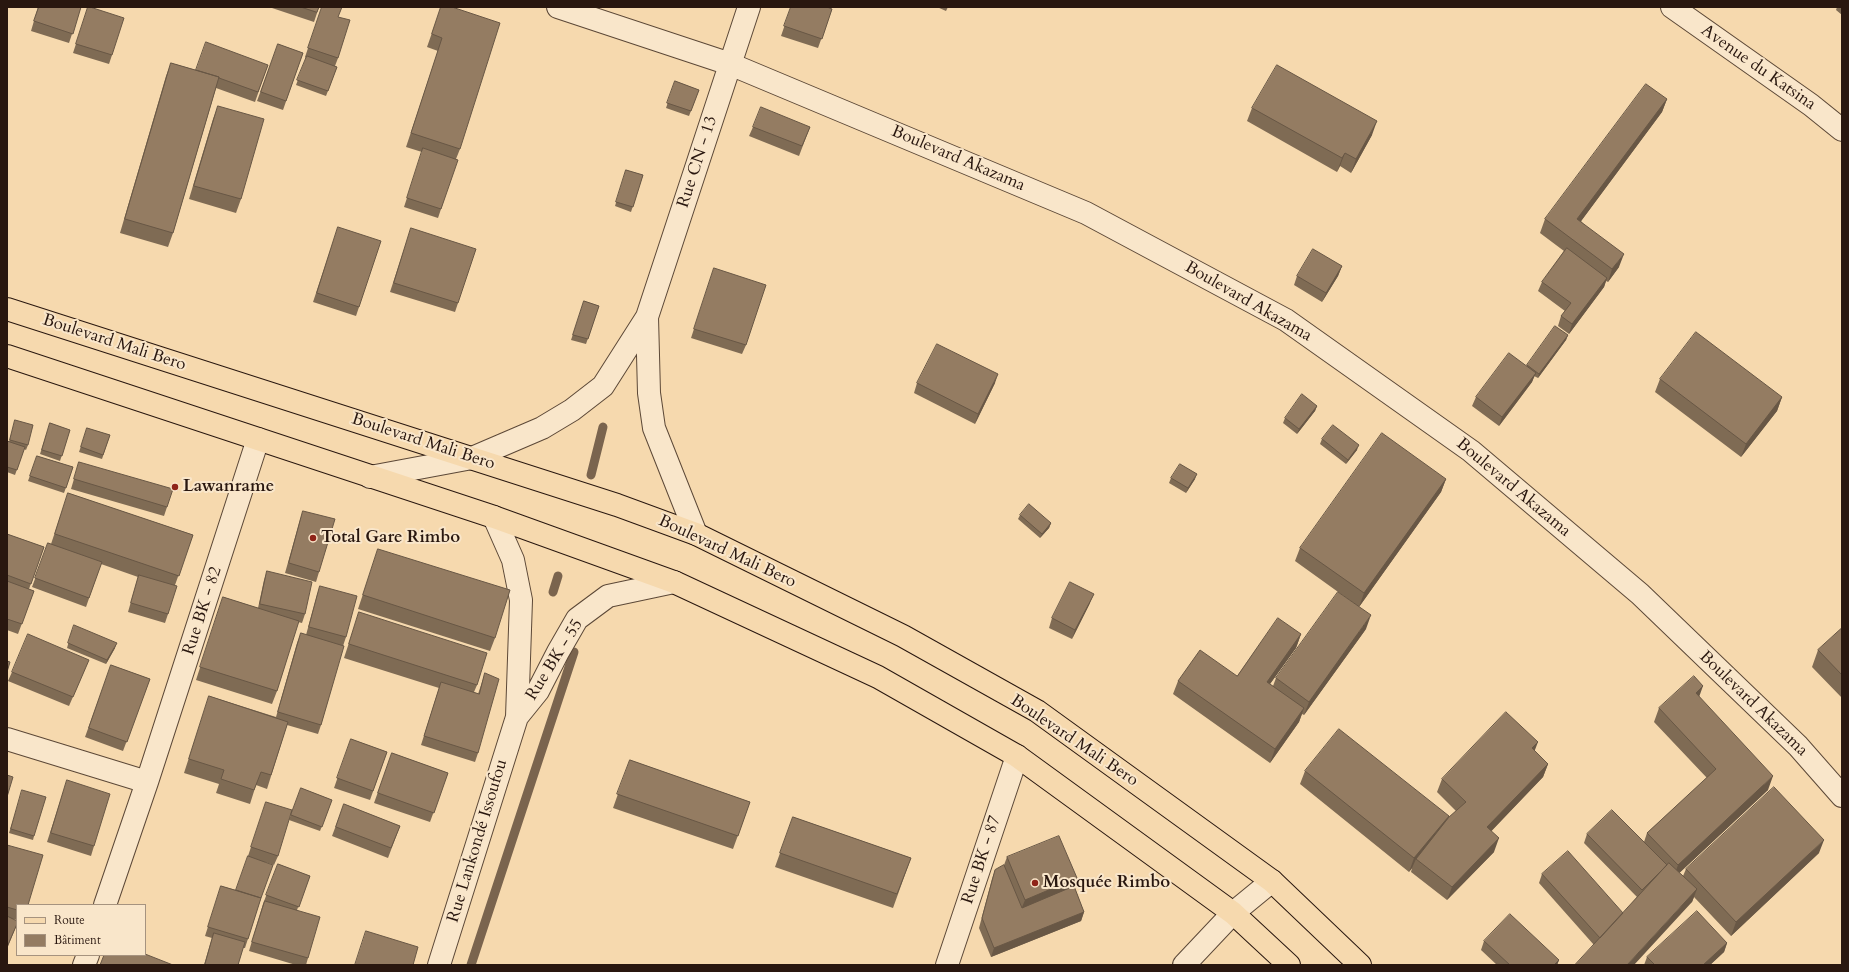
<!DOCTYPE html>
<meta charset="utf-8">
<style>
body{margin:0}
#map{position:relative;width:1849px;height:972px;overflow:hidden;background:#f6d9ae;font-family:Cardo,serif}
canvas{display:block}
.frame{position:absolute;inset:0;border:8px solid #29170f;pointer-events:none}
.legend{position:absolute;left:16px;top:904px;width:130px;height:52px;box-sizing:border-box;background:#f9e6ca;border:1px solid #a6937f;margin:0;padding:5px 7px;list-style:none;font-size:12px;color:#29170f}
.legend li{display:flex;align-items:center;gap:8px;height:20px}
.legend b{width:20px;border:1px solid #a6937f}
</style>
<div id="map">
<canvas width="1849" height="972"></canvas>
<div class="frame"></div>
<ul class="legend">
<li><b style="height:5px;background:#f6d9ae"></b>Route</li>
<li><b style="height:11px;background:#947c62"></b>Bâtiment</li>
</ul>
</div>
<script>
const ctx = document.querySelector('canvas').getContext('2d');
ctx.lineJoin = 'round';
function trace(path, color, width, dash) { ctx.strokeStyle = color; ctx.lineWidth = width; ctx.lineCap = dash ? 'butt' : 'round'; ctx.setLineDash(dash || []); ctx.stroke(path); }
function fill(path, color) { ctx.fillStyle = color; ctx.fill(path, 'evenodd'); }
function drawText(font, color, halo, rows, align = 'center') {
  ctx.font = font + ' Cardo,serif'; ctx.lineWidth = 4; ctx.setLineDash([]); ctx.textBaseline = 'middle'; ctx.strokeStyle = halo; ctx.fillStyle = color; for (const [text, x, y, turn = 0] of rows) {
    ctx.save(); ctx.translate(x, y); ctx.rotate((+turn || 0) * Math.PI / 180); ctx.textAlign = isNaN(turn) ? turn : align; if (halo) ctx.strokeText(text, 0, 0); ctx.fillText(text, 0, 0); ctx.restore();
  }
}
trace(new Path2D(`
 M591 475 603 427
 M553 592 558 576
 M471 965 574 652`), '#7a644e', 9);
const minor = new Path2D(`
 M558 7 730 64 1086 213 1286 320 1471 451 1640 594 1798 746 1842 796
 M1672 7 1811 105 1842 130
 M647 317 649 393 654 428 696 534
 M370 477 472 458 542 428 572 410 603 386 647 317 749 7
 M517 717 538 691 558 652 577 619 608 596 674 582
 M7 739 147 782
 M105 905 147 782 258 439
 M84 965 88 955
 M439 965 517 717 521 600 513 560 494 517
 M947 965 1017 756
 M1184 965 1233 913 1272 881`);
const major = new Path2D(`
 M7 309 617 505 696 534 903 636 1037 711 1272 881 1360 965
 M7 356 494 517 674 582 878 677 1017 756 1233 913 1289 965`);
trace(minor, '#5c4837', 24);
trace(major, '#29170f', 24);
trace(minor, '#f9e6ca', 22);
trace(major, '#f6d9ae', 22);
fill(new Path2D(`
 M38 7H81L69 43 31 31Z
 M88 7 112 55 109 64 73 53Z
 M269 7H319L314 22Z
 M322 7 338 17V58L335 66 337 67 326 96 296 85 306 58 305 57Z
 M441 7 460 149 456 159 441 209 438 218 404 207 422 152 406 147 438 51 427 47Z
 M791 7 832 9 818 48 781 36Z
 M937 7H948L946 11Z
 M1837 7H1842V15L1836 10Z
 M278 44 303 53 283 110 257 101Z
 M171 63 196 70 268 65 255 102 216 88 173 233 168 247 120 233 166 76Z
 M675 81 699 90 689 116 666 108Z
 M1667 99 1662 112 1581 221 1619 267 1608 282 1606 281 1604 287 1569 334 1558 326 1561 316 1565 311 1538 291 1542 282 1564 251 1540 233 1545 219Z
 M218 106 241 199 236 213 189 199 213 119Z
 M1252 108 1372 135 1351 173 1340 166 1337 172 1247 121Z
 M753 127H810L799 156 749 136Z
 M626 170 643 175 631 212 615 206Z
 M338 227 359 307 356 316 313 302Z
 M411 228 458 303 455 312 390 292Z
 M1342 266 1338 276 1322 302 1294 285 1297 276Z
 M714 268 746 345 742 354 691 338Z
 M584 301 599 306 586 344 571 340Z
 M1568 335 1566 340 1538 378 1534 376 1532 382 1499 426 1472 406 1476 397 1526 366 1527 365Z
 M1660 379 1782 397 1777 411 1741 457 1655 392Z
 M917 383H995L975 424 914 393Z
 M1317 406 1315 411 1297 434 1283 423 1285 418Z
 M15 420 28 445 26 450 24 449 15 475 7 472V441L9 442Z
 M50 423 70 430 60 461 40 454Z
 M87 428 110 435 102 459 79 452Z
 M1322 439 1357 450 1346 464 1320 444Z
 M37 456 73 467 64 493 28 481Z
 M79 462 167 507 164 516 71 489Z
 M1171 478 1195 479 1186 493 1169 483Z
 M1446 479 1441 492 1359 607 1295 561 1300 548Z
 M68 493 193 535 175 585 168 614 165 623 128 612 138 577 101 564 86 607 32 587 48 543 51 544Z
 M303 511 319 572 316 582 285 573 300 520Z
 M1020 515 1051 523 1049 528 1040 538 1018 519Z
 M7 534 44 547 29 589 34 591 18 634 7 630Z
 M378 549 495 638 490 651 358 609Z
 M267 571 305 614 302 623 298 622 277 691 272 704 196 680 223 597 258 608 264 580Z
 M320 586 346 637 343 646 321 725 318 734 287 725 267 789 256 785 250 804 216 793 219 784 184 773 209 696 276 717 297 643 301 633 306 635 317 595Z
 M1090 603 1072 639 1049 628 1052 618Z
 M359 612 477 685 474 692 478 694 485 673 478 753 475 762 421 745 439 688 344 658Z
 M1842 628V698L1812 667 1818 650Z
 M1366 629 1304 715 1302 714 1299 722 1270 763 1173 694 1178 681 1237 676 1301 634 1296 648 1270 684 1273 686 1276 678Z
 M72 630 115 648 106 664 67 648Z
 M111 665 150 679 123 751 85 737Z
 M85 669 69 706 8 681 12 672Z
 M1699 697 1768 790 1679 873 1683 876 1686 869 1819 853 1731 936 1694 897 1692 902 1594 945 1539 883 1542 874 1623 913 1637 897 1584 843 1587 834 1644 842 1647 833 1707 778 1654 722 1659 708Z
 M351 739 387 752 370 800 334 788Z
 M1535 751 1548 764 1543 777 1491 831 1494 852 1447 900 1411 872 1412 868 1409 872 1300 784 1305 771 1448 819 1456 811 1437 792 1442 779Z
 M392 753 448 773 430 822 374 803Z
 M630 760 750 802 733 849 613 808Z
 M67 780 94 846 91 856 47 842Z
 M301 788 332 800 320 831 289 820Z
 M21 795 34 836 33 840 9 833Z
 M266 802 278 856 274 865 265 862 261 898 245 948H243L238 965H204L212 938 205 936 221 886 236 890 248 856Z
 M344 804 400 826 388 858 332 836Z
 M793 817 911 858 893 908 775 867Z
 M7 845 17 905V920L13 919 17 924 7 949Z
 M1007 857 1077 878 1074 886 1084 912 1081 921 991 957 979 928 992 879 995 870 1004 865Z
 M278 864 310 876 297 910 308 958 306 965H296L249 951 263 904Z
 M1484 941 1559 960 1557 965H1497L1481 950Z
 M1727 943 1724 952 1710 965H1644L1647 957Z`), '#7f6b54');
fill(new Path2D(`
 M1667 99 1662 112 1573 232 1577 219Z
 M1377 121 1372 135 1351 173 1356 159Z
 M1345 153 1340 166 1337 172 1342 158Z
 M1624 254 1619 267 1608 282 1612 269Z
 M1342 266 1338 276 1322 302 1326 293Z
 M1607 278 1604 287 1569 334 1572 324Z
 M1568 335 1566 340 1538 378 1539 374Z
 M1536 373 1532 382 1499 426 1502 417Z
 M998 374 995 383 975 424 978 414Z
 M1782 397 1777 411 1741 457 1746 444Z
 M1317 406 1315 411 1297 434 1299 429Z
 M1359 445 1357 450 1346 464 1348 460Z
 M1197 474 1195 479 1186 493 1188 488Z
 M1446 479 1441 492 1359 607 1364 593Z
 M1051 523 1049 528 1040 538 1042 534Z
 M1094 594 1090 603 1072 639 1075 630Z
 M1371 615 1366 629 1304 715 1309 702Z
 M1301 634 1296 648 1262 695 1267 682Z
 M117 643 115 648 106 664 107 660Z
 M1703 686 1698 700 1696 693Z
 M1304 708 1299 722 1270 763 1275 749Z
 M1538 742 1533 755 1532 748Z
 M1548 764 1543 777 1482 841 1487 827Z
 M1773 776 1768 790 1673 879 1678 865Z
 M1449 816 1444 829 1416 859 1412 868 1409 872 1414 858Z
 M1499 838 1494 852 1447 900 1452 887Z
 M1824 840 1819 853 1731 936 1736 922Z
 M1077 878 1070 895 1018 917 1025 900Z
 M1697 889 1692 902 1634 965H1627Z
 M1084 912 1081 921 991 957 994 948Z
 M1727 943 1724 952 1710 965H1703Z
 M1559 960 1557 965H1554Z`), '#685745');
const building = new Path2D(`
 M39 7H81L73 34 34 21Z
 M88 7H90L124 18 112 55 76 44Z
 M301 7H319L317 12Z
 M322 7H342L338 17 350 20 338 58 308 48Z
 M441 7H452L500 23 460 149 411 133 442 38 432 34Z
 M791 7H827L832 9 822 39 784 26Z
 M206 42 268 65 258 92 219 78V77L196 70Z
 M278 44 303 53 286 101 261 92Z
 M307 56 337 67 328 91 297 80Z
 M171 63 219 77 173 233 125 219Z
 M1277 65 1377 121 1356 159 1345 153 1342 158 1252 108Z
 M675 81 699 90 691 111 667 103Z
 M1646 84 1667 99 1577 219 1624 254 1612 269 1545 219Z
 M218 106 264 119 241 199 194 186Z
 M761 107 810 127 802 146 753 127Z
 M423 148 458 160 441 209 407 198Z
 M626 170 643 175 633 207 616 202Z
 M338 227 381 241 359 307 317 293Z
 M411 228 476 249 458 303 394 283Z
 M1567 248 1607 278 1572 324 1561 316 1571 303 1542 282Z
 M1313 249 1342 266 1326 293 1297 276Z
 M714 268 766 285 746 345 694 329Z
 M584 301 599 306 588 339 573 335Z
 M1555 326 1568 335 1539 374 1527 365Z
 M1696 332 1782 397 1746 444 1660 379Z
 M937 344 998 374 978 414 917 383Z
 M1509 353 1536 373 1502 417 1476 397Z
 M1302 394 1317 406 1299 429 1285 418Z
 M15 420 33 425 28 445 10 440Z
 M50 423 70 430 62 456 42 450Z
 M1333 425 1359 445 1348 460 1322 439Z
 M87 428 110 435 103 455 81 447Z
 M1382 433 1446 479 1364 593 1300 548Z
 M7 441 25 447 17 470 7 467Z
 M37 456 73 467 66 488 30 476Z
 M79 462 173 489 167 507 74 479Z
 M1180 464 1197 474 1188 488 1171 478Z
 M68 493 193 535 179 576 55 534Z
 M1029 504 1051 523 1042 534 1020 515Z
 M303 511 335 519 319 572 289 563Z
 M7 534 44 547 31 584 7 575Z
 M48 543 102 562 89 598 35 578Z
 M378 549 510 590 495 638 363 595Z
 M267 571 312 582 305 614 260 604Z
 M139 575 177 586 168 614 131 603Z
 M7 581 34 591 22 624 7 619Z
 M1070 582 1094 594 1075 630 1052 618Z
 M320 586 357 596 346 637 309 627Z
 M1338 592 1371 615 1309 702 1276 678Z
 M223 597 299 621 277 691 200 667Z
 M359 612 487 653 477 685 349 644Z
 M1278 618 1301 634 1267 682 1304 708 1275 749 1178 681 1200 650 1237 676Z
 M74 625 117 643 107 660 68 643Z
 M1842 628V675L1818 650Z
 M301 633 344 646 321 725 278 712Z
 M28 634 89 660 73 697 12 672Z
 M7 661 10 662 7 672Z
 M111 665 150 679 127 742 89 728Z
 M485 673 499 679 478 753 424 736 441 682 479 694Z
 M1694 676 1703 686 1696 693 1773 776 1678 865 1647 833 1716 769 1659 708Z
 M209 696 288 722 271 775 261 772 254 790 221 779 224 770 189 759Z
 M1506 712 1538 742 1532 748 1548 764 1487 827 1499 838 1452 887 1416 859 1449 817 1466 802 1442 779Z
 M1339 729 1449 816 1414 858 1305 771Z
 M351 739 387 752 373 791 337 778Z
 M392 753 448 773 434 813 378 793Z
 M630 760 750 802 738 836 617 794Z
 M7 775 13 777 7 797Z
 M67 780 110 794 94 846 51 833Z
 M1774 787 1824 840 1736 922 1686 869Z
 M301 788 332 800 322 827 291 815Z
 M22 790 46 797 34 836 11 829Z
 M266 802 292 810 278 856 251 847Z
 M344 804 400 826 391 848 336 827Z
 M1612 810 1667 865 1642 890 1587 834Z
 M793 817 911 858 897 894 780 853Z
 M1059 836 1077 878 1025 900 1007 857Z
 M7 845 43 855 28 905H17V910L7 907Z
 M1568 851 1623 913 1600 938 1542 874Z
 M248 856 273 865 261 898 236 890Z
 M1669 863 1697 889 1627 965H1575Z
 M278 864 310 876 299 907 266 895Z
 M1004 865 1022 908 1074 886 1084 912 994 948 982 918 995 870Z
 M221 886 261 898 248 939 208 927Z
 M265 901 320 917 308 958 252 942Z
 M1697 911 1727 943 1703 965H1655L1647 957Z
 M1510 914 1559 960 1554 965H1510L1484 941Z
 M7 916 17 921V924L7 947Z
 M366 931 418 947 413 965H355Z
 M214 933 245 942 238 965H205Z
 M145 954 173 965H100L104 955H145Z`);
fill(building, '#947c62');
trace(building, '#685745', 1);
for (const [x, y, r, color] of [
 [175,487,4,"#8f2418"],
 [313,538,4,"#8f2418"],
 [1035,883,4,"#8f2418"]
]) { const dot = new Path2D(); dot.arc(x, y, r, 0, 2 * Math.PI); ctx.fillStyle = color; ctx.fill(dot); trace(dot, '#f9e6ca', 1.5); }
drawText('17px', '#29170f', '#f9e6ca', [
 ["Avenue du Katsina",1758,68,35],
 ["Boulevard Akazama",958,159,23],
 ["Rue CN - 13",698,162,-72],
 ["Boulevard Akazama",1248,302,30],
 ["Boulevard Mali Bero",114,343,18],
 ["Boulevard Mali Bero",423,442,18],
 ["Boulevard Akazama",1513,488,40],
 ["Boulevard Mali Bero",727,552,25],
 ["Rue BK - 82",203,611,-72],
 ["Rue BK - 55",555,660,-58],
 ["Boulevard Akazama",1753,704,44],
 ["Boulevard Mali Bero",1074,741,34],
 ["Rue Lankondé Issoufou",478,841,-73],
 ["Rue BK - 87",982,860,-72]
]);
drawText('bold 17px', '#29170f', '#f9e6ca', [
 ["Lawanrame",183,487],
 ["Total Gare Rimbo",321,538],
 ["Mosquée Rimbo",1043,883]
], 'left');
</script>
